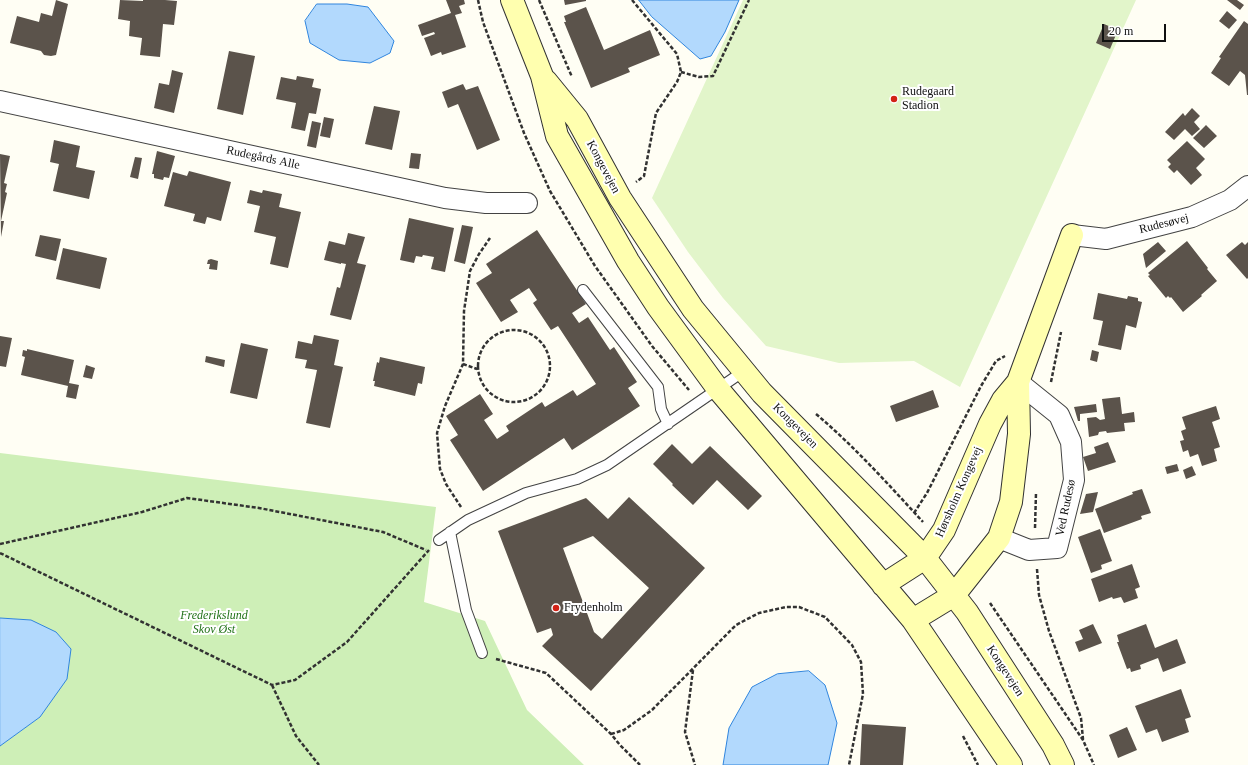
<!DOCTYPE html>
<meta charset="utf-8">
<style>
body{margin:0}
#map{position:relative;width:1248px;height:765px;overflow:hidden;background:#fffef4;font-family:Georgia,serif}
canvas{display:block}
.scale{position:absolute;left:1102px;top:24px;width:64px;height:18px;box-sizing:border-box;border:2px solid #101010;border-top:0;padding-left:5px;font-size:12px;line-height:14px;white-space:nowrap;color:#101010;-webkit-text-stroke:3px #fff;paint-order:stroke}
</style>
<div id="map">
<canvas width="1248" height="765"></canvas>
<div class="scale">20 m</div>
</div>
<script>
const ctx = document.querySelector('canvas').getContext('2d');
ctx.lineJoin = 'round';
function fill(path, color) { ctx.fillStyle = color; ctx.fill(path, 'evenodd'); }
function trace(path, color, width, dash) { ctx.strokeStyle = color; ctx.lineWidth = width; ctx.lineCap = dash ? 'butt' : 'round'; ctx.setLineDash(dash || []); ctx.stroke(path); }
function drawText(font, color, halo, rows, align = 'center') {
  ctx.font = font + ' Georgia,serif'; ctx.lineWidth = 4; ctx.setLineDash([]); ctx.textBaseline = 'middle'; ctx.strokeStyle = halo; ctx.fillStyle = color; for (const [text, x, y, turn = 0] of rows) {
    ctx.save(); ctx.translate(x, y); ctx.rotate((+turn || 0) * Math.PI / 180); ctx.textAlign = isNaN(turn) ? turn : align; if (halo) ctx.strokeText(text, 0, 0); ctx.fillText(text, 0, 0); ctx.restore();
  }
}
fill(new Path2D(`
 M0 453 436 507 424 602 485 621 527 710 584 765H0V746L40 717 31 620 0 618Z`), '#ceefb7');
fill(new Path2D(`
 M743 0H1136L960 387 914 361 839 363 766 346 723 298 688 252 652 198Z`), '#e2f5ca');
const water = new Path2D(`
 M639 0H739L725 32 711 56 700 59 652 17Z
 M317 4H347L368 7 394 41 390 53 370 63 339 60 310 43 305 21Z
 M0 618 31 620 56 632 71 649 67 679 40 717 0 746Z
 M809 671 825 685 837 723 828 765H723L729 728 752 687 777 674Z`);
fill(water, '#b2d9fd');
trace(water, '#3085dd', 1);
fill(new Path2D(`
 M56 0 68 4 56 55 51 56 44 55 41 51 10 43 17 16 39 22 41 13 52 16Z
 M120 0 143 1V0H165L177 1 174 25 163 24 160 57 140 55 142 38 129 36 130 21 118 19Z
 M446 0H464L465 4 459 6 462 13 455 15 466 47 442 55 441 52 431 56 424 38 435 34 434 32 422 36 418 25 451 13Z
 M564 0H586V1L565 5Z
 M1227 0H1237L1244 5 1240 10Z
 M586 7 604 50 650 30 660 55 628 68 630 72 591 88 564 22H566L564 16Z
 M1227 11 1237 20 1229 29 1219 21Z
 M1244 21 1248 24V95H1247L1245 75 1240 71 1229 86 1211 73 1221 58 1219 57Z
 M1104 24 1118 30 1110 49 1096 43Z
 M229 51 255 56 243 115 217 109Z
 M172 70 183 73 174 113 154 108 159 83 169 85Z
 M297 76 314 79 312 87 321 89 316 114 309 113 305 131 291 128 296 103 276 99 281 77 296 80Z
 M463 84 466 90 478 86 500 140 477 150 458 104 448 108 442 92Z
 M374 106 400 111 392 150 365 144Z
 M1192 108 1200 116 1194 122 1200 129 1192 136 1185 129 1174 140 1165 132 1183 113 1185 116Z
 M324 117 334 119 330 138 320 136Z
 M312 121 321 123 316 148 307 146Z
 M1206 125 1217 136 1204 148 1193 138Z
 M54 140 80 146 76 167 95 171 89 199 53 191 59 164 50 162Z
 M1187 141 1205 159 1196 168 1202 175 1191 185 1177 170 1174 173 1168 167 1171 164 1167 160Z
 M157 151 175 156 169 178 164 177 163 180 154 178V174H152Z
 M411 153 421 154 419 169 409 168Z
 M0 154 10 156 4 183 7 184 5 192 7 193 1 221H4L1 237Z
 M135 157 142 158 138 179 130 177Z
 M189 171 231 182 221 221 207 217 205 224 193 221 195 214 164 206 173 172 187 176Z
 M250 190 262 193 263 190 282 194 279 207 301 212 288 268 270 264 276 237 254 232 260 206 247 203Z
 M409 218 454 228 445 272 431 269 434 257 423 255 422 257 416 256 414 263 400 260Z
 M462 225 473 227 465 264 454 261Z
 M537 230 586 304 572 313 579 323 588 317 610 350 614 347 637 382 628 388 640 406 572 450 564 438 483 491 450 440 458 435 446 416 480 394 493 414 484 420 497 439 509 431 506 426 542 402 545 407 573 390 577 396 596 384 558 326 551 330 533 303 537 300 529 288 510 300 518 312 501 322 476 283 492 273 486 264Z
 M348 233 365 237 357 263 366 265 351 320 330 315 337 287 340 288 346 264 341 263V264L324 260 329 241 345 245Z
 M40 235 61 239 56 261 35 256Z
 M1187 241 1208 268 1207 269 1217 281 1201 295 1202 296 1183 312 1171 297 1170 298 1168 296 1166 298 1148 276 1150 275 1148 273Z
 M1158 242 1166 251 1146 268 1143 254Z
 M1242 242 1245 245 1248 242V278L1247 279 1226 255Z
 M63 248 107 258 100 289 56 279Z
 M211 259 218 261 217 270 209 269 210 264H207L208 260Z
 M1098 293 1127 299 1128 296 1138 298V301L1142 302 1136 328 1126 325 1121 350 1098 345 1103 321 1093 319Z
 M314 335 339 340 334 365 343 367 330 428 306 423 317 370 305 368 307 360 295 358 298 341 312 344Z
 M0 336 12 338 6 367 0 366Z
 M241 343 268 349 257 399 230 393Z
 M27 349 74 360 69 383 79 385 76 399 66 397 68 386 21 375 25 357 22 356 23 350 27 351Z
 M1092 350 1099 352 1097 362 1090 360Z
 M206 356 225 360 224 367 205 362Z
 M380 357 425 367 422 384 418 383 415 396 374 386 375 381H373L377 362 379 363Z
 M86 365 95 368 92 379 83 377Z
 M933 390 939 407 896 422 890 406Z
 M1120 397 1122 414 1134 412 1135 422 1124 423 1125 431 1107 433 1106 431 1099 432 1098 435 1089 437 1087 418 1096 417 1100 420 1105 419 1102 399Z
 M1096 404 1097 412 1080 414V421H1078L1074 407Z
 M1216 406 1220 419 1212 422 1220 447 1214 449 1217 461 1202 466 1198 454 1190 457 1188 450 1183 452 1180 441 1184 440 1181 431 1186 429 1182 417Z
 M1108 442 1116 462 1088 471 1083 457 1096 453 1094 447Z
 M672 444 692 464 710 446 762 496 748 510 717 480 693 505 672 485 673 484 653 464Z
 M1177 464 1179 471 1167 474 1165 467Z
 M1192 466 1196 475 1186 479 1183 470Z
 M1142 489 1151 513 1141 516 1142 519 1104 533 1095 509 1133 494 1132 492Z
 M1098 492 1093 512 1080 514 1086 494Z
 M629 497 705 568 591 691 542 646 553 635 551 628 537 633 498 531 586 498 608 519ZM593 536 649 588 602 639 594 632 563 548Z
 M1100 529 1112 561 1101 565 1102 569 1091 573 1078 537Z
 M1132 564 1140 587 1135 589 1138 598 1124 603 1121 597 1113 599 1112 597 1099 602 1091 579Z
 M1093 624 1102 643 1079 652 1075 642 1083 639 1079 630Z
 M1146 624 1155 648 1177 639 1186 663 1163 672 1158 658 1140 665 1141 669 1131 672 1130 668 1127 669 1117 642H1119L1117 635Z
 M1181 689 1191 717 1185 719 1189 732 1162 742 1157 729 1146 733 1135 706Z
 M862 724 906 727 903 765H860Z
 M1127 727 1137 750 1118 758 1109 735Z`), '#5b534b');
const service = new Path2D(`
 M583 290 658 387 661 409 668 424
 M450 532 466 610 482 653
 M439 540 468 520 526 493 577 479 607 465 744 371`);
const minor = new Path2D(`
 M0 101 445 198 486 203H527
 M1072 235 1106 239 1192 217 1230 200 1248 186
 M999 538 1029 550 1057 548 1074 480 1071 442 1059 415 1018 382`);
const secondary = new Path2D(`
 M512 0 542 76 557 136 628 261 658 307 718 389 913 620 1011 765
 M546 81 577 119 620 198 693 309 762 393 925 558 967 612 1053 745 1063 765
 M883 585 925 558 944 530 990 424 1003 400 1018 382
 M913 620 954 595 999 538 1011 502 1019 434 1018 382 1072 235`);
trace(service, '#434343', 12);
trace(minor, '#434343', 22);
trace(secondary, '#323232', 24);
trace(new Path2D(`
 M478 0 483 22 524 133 550 191 595 266 652 346 689 390
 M539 0 572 77
 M632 0 677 54 681 72 677 82 656 113 644 176 636 182
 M681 72 699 77 713 76 749 0
 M478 366a36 36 0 1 1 72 0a36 36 0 1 1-72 0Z
 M463 364 477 369
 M1051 382 1061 332
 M816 414C854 446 889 485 923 522
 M461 507 446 484 440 469 437 433 445 406 463 364 464 311 470 271 479 254 490 238
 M914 513 927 493 981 386 996 361 1005 356
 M1035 528 1036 493
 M0 544 142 512 187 498 259 508 383 532 426 550
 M0 553 272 685 295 680 347 642 429 550
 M1037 569 1039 595 1049 631 1081 718 1083 739
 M990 603 1083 740 1094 765
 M496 659 546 673 611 734 620 745 640 765
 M693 670 685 732 695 765
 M272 685 296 736 319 765
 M611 734 624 730 652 710 736 625 759 613 786 607H799L825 617 852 645 861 662 863 694 849 765
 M963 736 978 765`), '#323232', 2.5, [4, 2]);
trace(service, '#fff', 10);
trace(minor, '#fff', 20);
trace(secondary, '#ffffaf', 22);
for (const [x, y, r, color] of [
 [894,99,4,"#d22216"],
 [556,608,4,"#d22216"]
]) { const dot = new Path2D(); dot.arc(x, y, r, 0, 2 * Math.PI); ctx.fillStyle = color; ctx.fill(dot); trace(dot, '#fff', 1.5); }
drawText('12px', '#101010', '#fff', [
 ["Rudegaard",902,92],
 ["Stadion",902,106],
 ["Frydenholm",564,608]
], 'left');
drawText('12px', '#101010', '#fff', [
 ["Rudegårds Alle",263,158,12],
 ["Kongevejen",603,167,62],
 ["Rudesøvej",1164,224,-14],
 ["Kongevejen",795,426,45],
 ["Hørsholm Kongevej",959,492,-66],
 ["Ved Rudesø",1066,508,-78],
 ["Kongevejen",1005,671,57]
]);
drawText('italic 12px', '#207117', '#fff', [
 ["Frederikslund",214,616],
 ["Skov Øst",214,630]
]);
</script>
